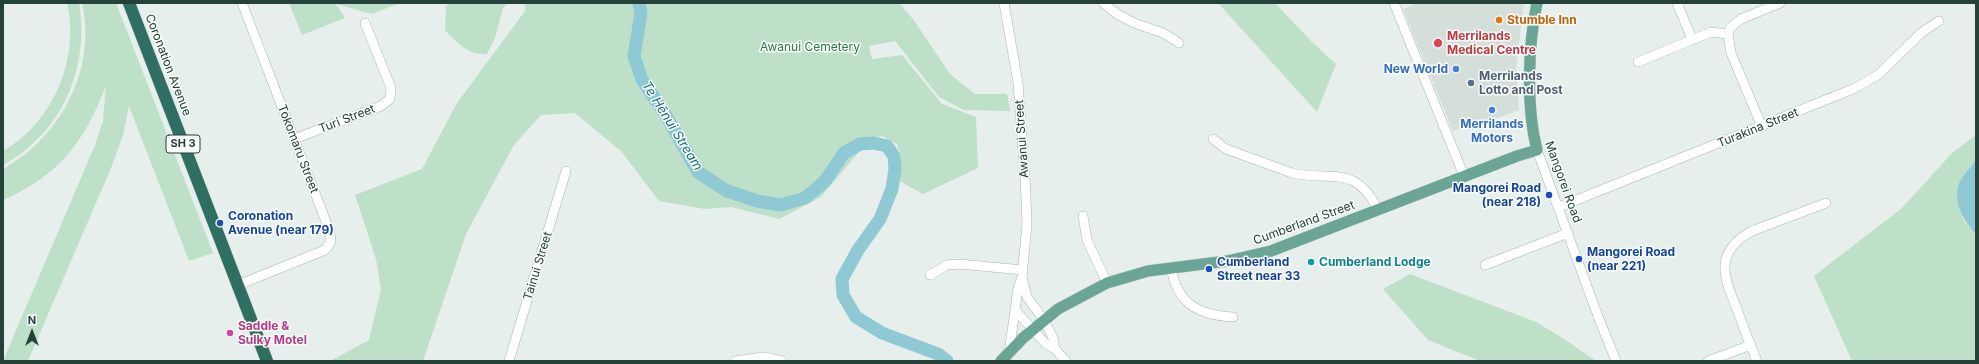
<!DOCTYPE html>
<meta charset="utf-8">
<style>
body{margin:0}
#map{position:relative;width:1979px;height:364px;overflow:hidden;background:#e6efeb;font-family:Inter,sans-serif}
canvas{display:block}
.frame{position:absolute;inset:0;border:4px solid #24423a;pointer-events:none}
.north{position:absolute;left:12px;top:312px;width:40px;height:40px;-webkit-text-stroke:3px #f7fbf9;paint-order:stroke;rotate:0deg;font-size:11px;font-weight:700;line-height:16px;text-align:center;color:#24423a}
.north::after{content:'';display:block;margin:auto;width:14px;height:18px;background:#24423a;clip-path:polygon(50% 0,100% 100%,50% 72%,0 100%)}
</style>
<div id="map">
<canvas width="1979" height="364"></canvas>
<div class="frame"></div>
<div class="north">N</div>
</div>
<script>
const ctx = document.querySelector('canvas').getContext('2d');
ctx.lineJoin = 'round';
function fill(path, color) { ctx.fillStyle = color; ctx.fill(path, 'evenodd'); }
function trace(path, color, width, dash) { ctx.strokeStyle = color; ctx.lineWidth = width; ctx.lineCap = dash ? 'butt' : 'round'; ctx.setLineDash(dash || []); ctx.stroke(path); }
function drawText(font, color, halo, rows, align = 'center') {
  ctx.font = font + ' Inter,sans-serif'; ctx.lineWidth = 3; ctx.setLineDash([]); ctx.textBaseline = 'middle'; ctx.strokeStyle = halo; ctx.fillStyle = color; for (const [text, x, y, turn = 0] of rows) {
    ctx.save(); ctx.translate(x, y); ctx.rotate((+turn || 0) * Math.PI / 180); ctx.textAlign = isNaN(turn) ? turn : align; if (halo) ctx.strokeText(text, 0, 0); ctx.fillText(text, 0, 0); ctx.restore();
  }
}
fill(new Path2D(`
 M1418 3H1524L1516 68 1519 110 1482 124 1480 122 1453 131 1403 9Z`), '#d4dfda');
fill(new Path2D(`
 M67 3H79C90 68 62 133 3 165V151C53 123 80 58 67 3Z
 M82 3H116L213 253 189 261 129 106 123 135 111 168 28 361H3L95 145 103 121 106 86C84 142 60 175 3 200V169C61 137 97 69 82 3Z
 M289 3H400L372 14 336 4 345 18 302 35Z
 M451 3H508L503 8 495 38 487 54C469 56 456 42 445 30L446 6Z
 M525 3H899L913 19 950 74 975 94H1007L1010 111 964 110 939 97 895 41 869 46 872 59 902 55 942 104 976 117 978 168 923 194 896 179 901 157 897 144 882 136 869 140 821 197 779 219 731 207 705 209 659 201 621 151 575 113 541 115 514 145 466 234 423 361H330L369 340 381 289 376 259 355 195 422 169 457 103 525 11Z
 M1218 3H1275L1313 43 1336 64 1317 112Z
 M1976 135V160L1958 186 1959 208 1965 222 1976 234V361H1852L1814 276 1902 208 1952 153Z
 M1410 274 1536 322 1561 337 1596 361H1480L1428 340 1383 289Z`), '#bfe0c8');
fill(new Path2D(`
 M1976 160V234C1964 221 1954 205 1958 186 1961 177 1971 167 1976 160Z`), '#8ec9d4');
trace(new Path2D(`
 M639 3 641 13 634 56 642 80 664 112 698 172 727 191 757 201 780 205 805 198 825 181 844 153 860 144 873 143 887 146 894 156 895 169 892 189 880 219 858 250 842 279 843 295 856 317 882 333 938 354 947 361`), '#8ec9d4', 13);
const minor = new Path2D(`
 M1004 3 1018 83 1025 178 1027 224 1022 277 1018 288 1009 353
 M1103 3 1117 14 1134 23 1163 33 1179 43
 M1394 3 1464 176
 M1677 3 1692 39
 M1638 62 1711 32 1728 34
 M1762 127 1731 53 1728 34 1730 28 1741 19 1780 3
 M294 139 381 106 390 99 391 88 365 23
 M1213 139 1226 149 1292 173C1331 182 1355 163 1378 210
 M1537 150 1599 319 1616 361
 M1559 207 1853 89 1878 75 1921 33 1939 21
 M1083 216 1087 240 1107 283
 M1485 265 1568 233
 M1171 267C1177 304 1198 315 1233 317
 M930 275 947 265 959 264 1023 270
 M1022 277 1027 297 1044 320 1053 338 1055 349
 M238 285 325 250 331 242 330 232 242 3
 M1015 310 1046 344 1055 349 1066 361
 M509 361 566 171
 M735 361 764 357 782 361
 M1708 361 1751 345
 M1757 361C1750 344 1743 327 1737 309 1723 276 1714 252 1752 231L1826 203`);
const major = new Path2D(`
 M1001 361 1023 338 1058 309 1107 283 1148 271 1227 261 1271 251 1517 156 1537 150C1526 108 1528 45 1537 3`);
const highway = new Path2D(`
 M129 3 267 361`);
trace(minor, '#a8b8b2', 10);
trace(major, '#c2cac8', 12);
trace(highway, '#c2cac8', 13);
trace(minor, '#fff', 9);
trace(major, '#6aa596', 11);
trace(highway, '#2f6f62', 12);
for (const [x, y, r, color] of [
 [1499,20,4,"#e8710a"],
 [1438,43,5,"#e0444e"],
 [1456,69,4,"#3f7fe0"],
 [1471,83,4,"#5c6f8a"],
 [1492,110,4,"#3f7fe0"],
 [1549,195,4,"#1a4fb4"],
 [220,223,4,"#1a4fb4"],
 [1579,259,4,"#1a4fb4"],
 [1311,262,4,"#0f9aa8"],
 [1209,269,4,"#1a4fb4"],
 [230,333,4,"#d1479c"]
]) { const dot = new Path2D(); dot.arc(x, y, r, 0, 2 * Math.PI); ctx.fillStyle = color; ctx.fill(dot); trace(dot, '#f7fbf9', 1.5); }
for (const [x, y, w] of [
 [183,144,34]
]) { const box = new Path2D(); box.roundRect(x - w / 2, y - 9, w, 18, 3); ctx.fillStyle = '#f7fbf9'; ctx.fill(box); trace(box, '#24423a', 1); }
drawText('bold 11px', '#24423a', null, [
 ["SH 3",183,144]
]);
drawText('bold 12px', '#c56008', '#f7fbf9', [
 ["Stumble Inn",1507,20]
], 'left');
drawText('bold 12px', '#be3a42', '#f7fbf9', [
 ["Merrilands",1447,36],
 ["Medical Centre",1447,50]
], 'left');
drawText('12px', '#2d7a4b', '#f7fbf9', [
 ["Awanui Cemetery",810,47]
]);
drawText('12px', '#24423a', '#f7fbf9', [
 ["Coronation Avenue",168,65,69],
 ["Turi Street",347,119,-21],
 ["Turakina Street",1758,128,-22],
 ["Awanui Street",1022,139,-94],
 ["Tokomaru Street",298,149,69],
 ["Mangorei Road",1563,182,70],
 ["Cumberland Street",1304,223,-20],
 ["Tainui Street",538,266,-73]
]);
drawText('bold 12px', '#366cbe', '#f7fbf9', [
 ["New World",1448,69],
 ["Merrilands",1492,124,"center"],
 ["Motors",1492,138,"center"]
], 'right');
drawText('bold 12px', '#4e5e75', '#f7fbf9', [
 ["Merrilands",1479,76],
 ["Lotto and Post",1479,90]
], 'left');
drawText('bold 12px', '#164399', '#f7fbf9', [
 ["Mangorei Road",1541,188,"right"],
 ["(near 218)",1541,202,"right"],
 ["Coronation",228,216],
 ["Avenue (near 179)",228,230],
 ["Mangorei Road",1587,252],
 ["(near 221)",1587,266],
 ["Cumberland",1217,262],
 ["Street near 33",1217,276]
], 'left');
drawText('bold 12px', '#0d838f', '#f7fbf9', [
 ["Cumberland Lodge",1319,262]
], 'left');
drawText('bold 12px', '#b23c85', '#f7fbf9', [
 ["Saddle &",238,326],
 ["Sulky Motel",238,340]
], 'left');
drawText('italic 13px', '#1c6f80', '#f7fbf9', [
 ["Te Hēnui Stream",672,126,58]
]);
</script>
